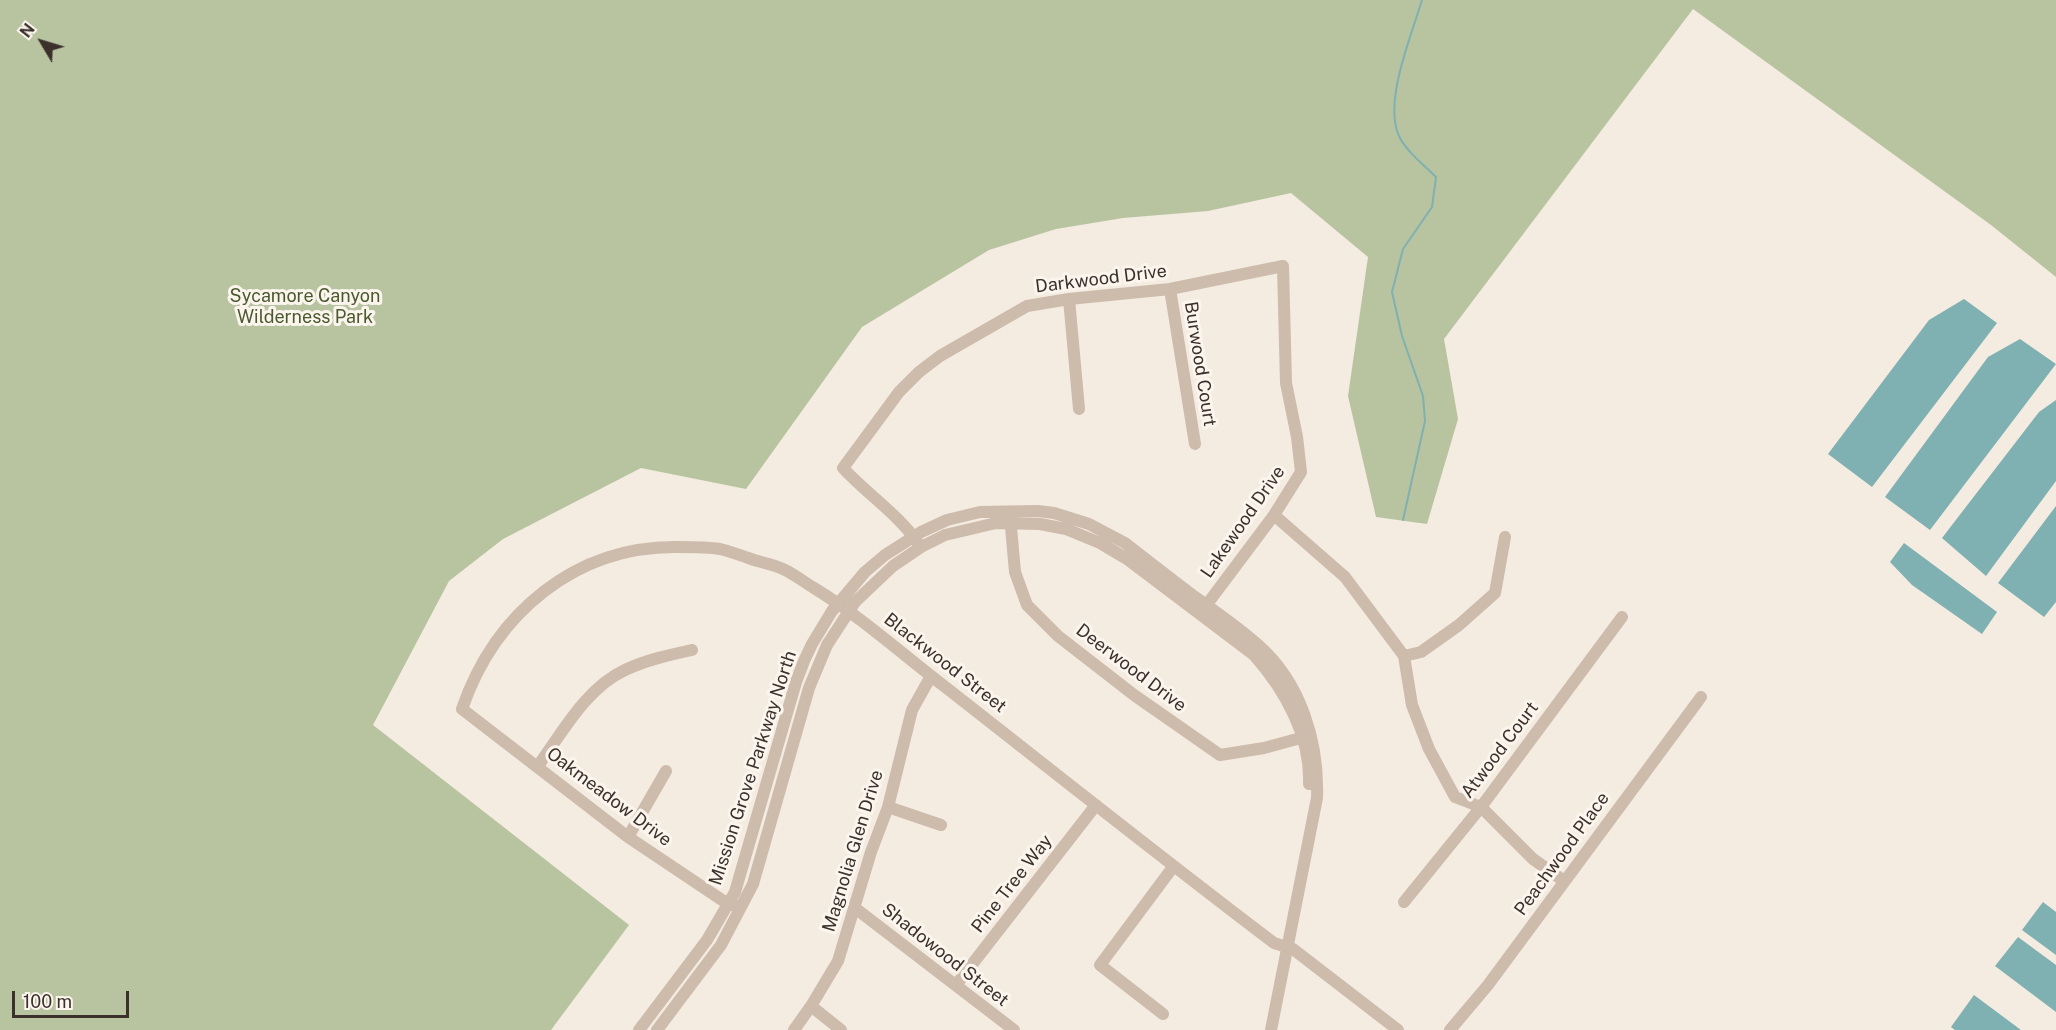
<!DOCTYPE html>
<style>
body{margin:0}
#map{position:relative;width:2056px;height:1030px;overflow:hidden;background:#f4ebe1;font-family:"Public Sans",sans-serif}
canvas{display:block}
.north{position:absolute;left:12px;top:12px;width:60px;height:60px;-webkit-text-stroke:4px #fbf5ee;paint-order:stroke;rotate:308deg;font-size:16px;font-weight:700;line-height:24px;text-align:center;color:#3b302b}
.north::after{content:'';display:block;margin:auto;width:21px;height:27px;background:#3b302b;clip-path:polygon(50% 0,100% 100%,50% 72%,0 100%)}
.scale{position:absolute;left:12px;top:991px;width:117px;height:27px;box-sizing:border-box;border:3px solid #3b302b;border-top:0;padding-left:8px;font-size:18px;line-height:21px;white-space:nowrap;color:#3b302b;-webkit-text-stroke:4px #fbf5ee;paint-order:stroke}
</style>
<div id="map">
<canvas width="2056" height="1030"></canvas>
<div class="north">N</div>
<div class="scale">100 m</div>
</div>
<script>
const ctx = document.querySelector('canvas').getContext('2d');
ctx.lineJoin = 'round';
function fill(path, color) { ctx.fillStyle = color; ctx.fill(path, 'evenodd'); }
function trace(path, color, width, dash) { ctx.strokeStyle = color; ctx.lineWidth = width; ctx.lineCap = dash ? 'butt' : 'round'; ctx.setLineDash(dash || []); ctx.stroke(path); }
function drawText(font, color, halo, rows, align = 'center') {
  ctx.font = font + ' "Public Sans",sans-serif'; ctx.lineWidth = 6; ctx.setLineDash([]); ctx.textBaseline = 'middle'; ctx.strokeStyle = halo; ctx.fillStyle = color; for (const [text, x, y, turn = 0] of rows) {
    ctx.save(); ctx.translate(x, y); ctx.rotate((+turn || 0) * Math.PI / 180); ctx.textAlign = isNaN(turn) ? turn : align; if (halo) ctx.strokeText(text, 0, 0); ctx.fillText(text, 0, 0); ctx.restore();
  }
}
fill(new Path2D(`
 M0 0H2056V277L1991 225 1693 9 1444 339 1458 419 1427 524 1376 517 1348 396 1368 257 1291 193 1208 211 1123 218 1056 229 989 250 862 327 746 489 641 468 503 539 449 581 373 725 629 925 551 1030H0Z`), '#b8c4a0');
fill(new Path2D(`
 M1964 299 1997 323 1872 487 1828 454 1929 320Z
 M2020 339 2056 364 1930 530 1885 497 1988 357Z
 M2056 400V481L1986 576 1942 538 2039 412Z
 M2056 506V602L2044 617 1998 583Z
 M1904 543 1997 612 1982 634 1912 585 1890 562Z
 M2043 902 2056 912V955L2022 930Z
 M2018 937 2056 965V1012L1995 966Z
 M1974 995 2021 1030H1955L1951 1027Z`), '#7fb0b2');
trace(new Path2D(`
 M1403 520 1425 421 1423 396 1402 336 1392 292 1403 249 1432 207 1436 177C1425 166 1405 150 1399 136 1383 102 1412 34 1422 0`), '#7fb0b2', 2);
trace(new Path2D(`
 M1170 289 1195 444
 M1069 299 1079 409
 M1274 515 1345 577 1404 656 1412 705 1429 749 1455 797 1481 807 1533 859 1564 881
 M1010 516 1015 572 1027 605 1058 636 1134 695 1220 755 1264 748 1308 736
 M918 543C898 514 867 494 843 468L899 392 919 372 940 356 1027 306 1069 299 1170 289 1283 266 1286 383 1297 437 1301 472 1274 515 1202 611
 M1404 656 1421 652 1459 625 1495 593 1505 537
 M538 766C562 733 586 688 625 670 646 660 669 655 692 650
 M888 807 941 825
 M628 837 666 771
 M1404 902 1481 807 1622 617
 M740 907 728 904 628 837 462 709C495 613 576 545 679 547 693 547 707 547 720 549 732 552 743 556 754 560 764 563 774 565 783 569 794 574 804 582 814 588 860 616 901 653 944 686 1054 772 1163 859 1274 943L1293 949 1398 1030
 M855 908 1014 1030
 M956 985 1096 805
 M811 1006 841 1030
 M1163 1014 1100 965 1173 867
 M639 1030 707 940 735 892 796 682 804 661 812 644 832 611 865 572 885 555 921 532 947 520 980 512 1038 511 1054 513 1089 524 1125 543C1148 561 1171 579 1195 597 1216 612 1238 627 1257 644 1301 682 1319 742 1317 798L1271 1030
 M657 1030 721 945 753 884 809 688 827 645 855 602 893 566 921 547 945 535 996 523 1040 524 1066 529 1100 543 1127 559 1254 655C1285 690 1311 736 1309 784
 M794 1030 811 1006 838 961 871 852 888 807 912 710 931 676
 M1450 1030 1488 985 1701 697`), '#cdbbac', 12);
drawText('18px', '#3b302b', '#fbf5ee', [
 ["Darkwood Drive",1101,279,-7],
 ["Burwood Court",1200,364,81],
 ["Lakewood Drive",1243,522,-55],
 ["Blackwood Street",945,663,38],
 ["Deerwood Drive",1131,668,37],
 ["Atwood Court",1500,750,-53],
 ["Mission Grove Parkway North",753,768,-72],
 ["Oakmeadow Drive",609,797,37],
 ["Magnolia Glen Drive",853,851,-73],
 ["Peachwood Place",1562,854,-54],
 ["Pine Tree Way",1012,884,-52],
 ["Shadowood Street",945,955,38]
]);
drawText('18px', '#4a5a2e', '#fbf5ee', [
 ["Sycamore Canyon",305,296],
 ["Wilderness Park",305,317]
]);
</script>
